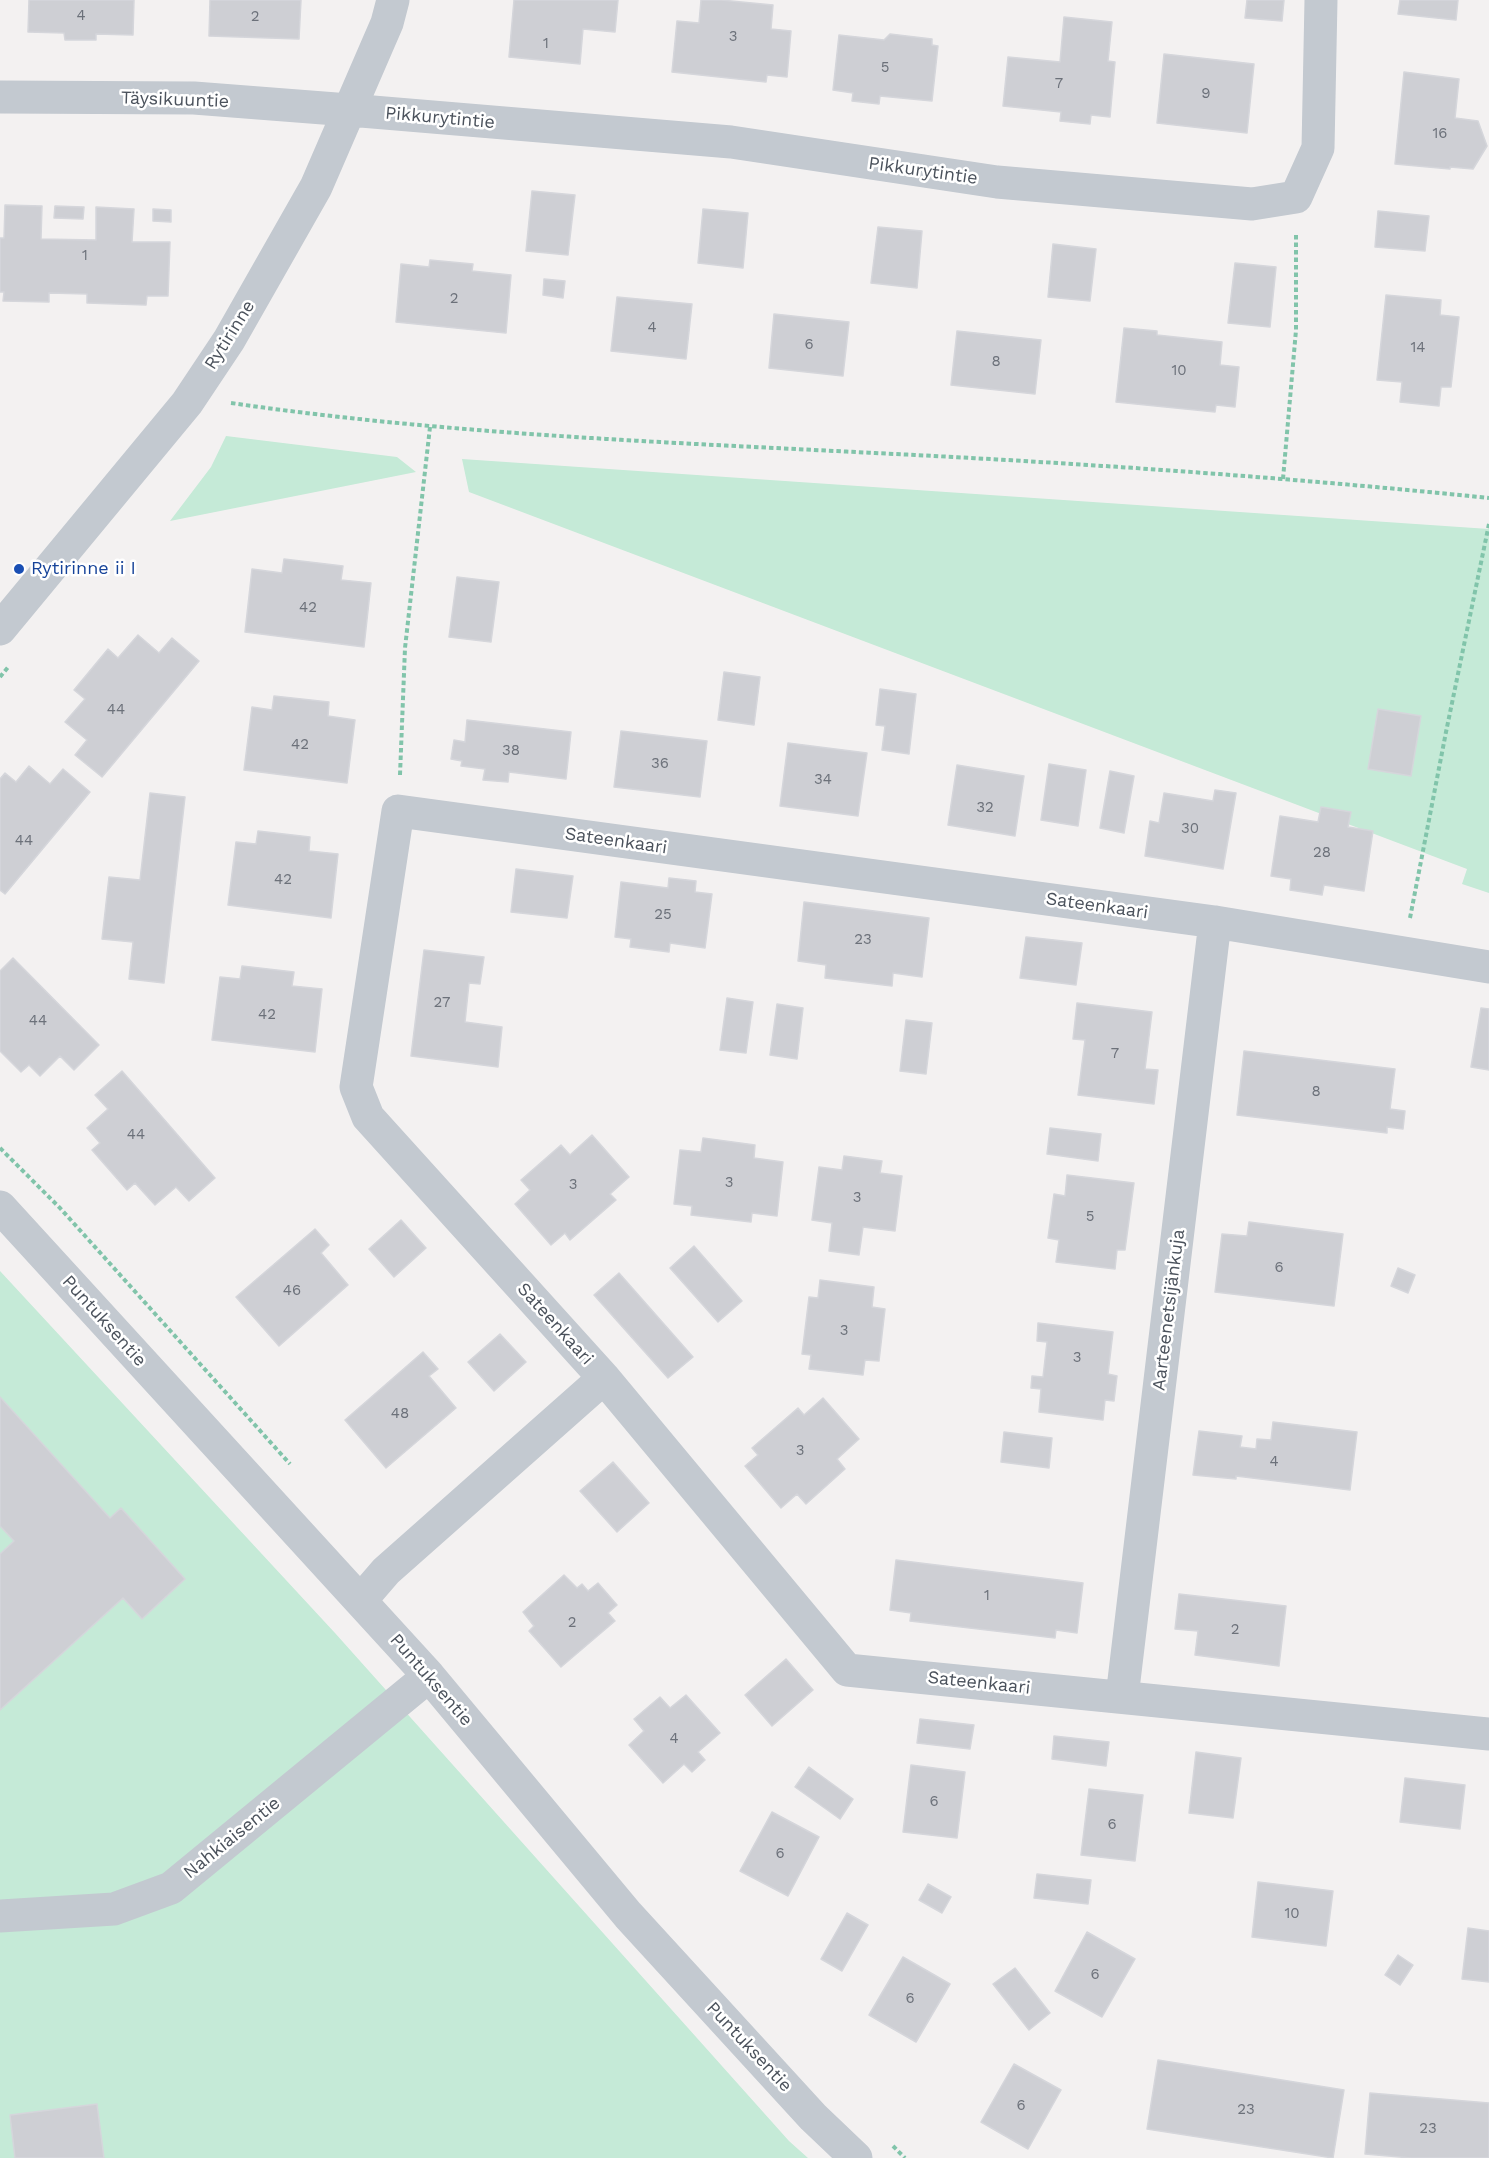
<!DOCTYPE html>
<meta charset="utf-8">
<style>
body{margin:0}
canvas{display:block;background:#f3f1f1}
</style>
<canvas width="1489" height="2158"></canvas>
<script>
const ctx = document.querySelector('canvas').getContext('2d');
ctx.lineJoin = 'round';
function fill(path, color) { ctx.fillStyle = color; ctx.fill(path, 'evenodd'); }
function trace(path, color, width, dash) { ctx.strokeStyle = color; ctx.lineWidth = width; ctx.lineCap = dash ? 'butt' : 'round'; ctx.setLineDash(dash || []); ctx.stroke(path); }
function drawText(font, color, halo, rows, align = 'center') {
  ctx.font = font + ' "Work Sans",sans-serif'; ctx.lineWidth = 5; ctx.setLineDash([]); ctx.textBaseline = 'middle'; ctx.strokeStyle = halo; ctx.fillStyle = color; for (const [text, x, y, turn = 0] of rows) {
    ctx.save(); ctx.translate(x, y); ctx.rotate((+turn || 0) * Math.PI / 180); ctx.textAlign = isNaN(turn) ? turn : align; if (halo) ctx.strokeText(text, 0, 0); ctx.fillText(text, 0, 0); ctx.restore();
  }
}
fill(new Path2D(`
 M226 436 397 457 416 472 170 521 211 467Z
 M462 459 1489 529V893L1462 884 1467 869 469 492Z
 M0 1271 335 1633 789 2141 808 2158H0Z`), '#c5ead7');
const building = new Path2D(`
 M29 0H134L133 35 96 34V40H65L64 33 28 32Z
 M210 0H301L299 39 209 36Z
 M514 0H618L615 32 583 29 580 64 509 57Z
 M701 0H721L773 5 771 29 791 31 787 77 767 75 766 82 672 72 677 21 699 23Z
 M1247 0H1284L1282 21 1245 18Z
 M1400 0H1458L1456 20 1398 14Z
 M1064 17 1112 22 1108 61 1115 62 1110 117 1091 115 1090 124 1060 121 1061 112 1003 106 1008 57 1060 62Z
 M890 34 932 39V45L938 46 932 101 880 96 879 104 852 101 853 93 833 90 839 35 884 40Z
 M1164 54 1254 64 1247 133 1157 123Z
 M1404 72 1459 79 1455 118 1478 121 1487 146 1473 169 1450 167V169L1395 164Z
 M532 191 575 195 568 255 526 251Z
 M5 205 42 206 41 239 96 240V207L134 209 132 242H170L168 296H147L146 305 87 303V294L49 293V302L3 301 4 292H0V238H4Z
 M55 206 84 207 83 219 54 218Z
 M153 209 171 210V222L153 221Z
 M703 209 748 213 743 268 698 263Z
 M1378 211 1429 216 1425 251 1375 247Z
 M878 227 922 231 917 288 871 283Z
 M1053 244 1096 249 1090 301 1048 297Z
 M430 260 473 264 472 271 511 275 506 333 396 322 401 264 429 267Z
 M1235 263 1276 267 1270 327 1228 323Z
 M544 279 565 281 563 298 543 295Z
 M1386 295 1441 300 1440 315 1459 317 1451 387H1441L1439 406 1400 402 1402 382 1377 380Z
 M617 297 692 304 686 359 611 351Z
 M774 314 849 322 843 376 769 368Z
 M1124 328 1157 331V335L1222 342 1220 365 1239 367 1235 407 1216 405 1215 412 1116 402Z
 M957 331 1041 340 1035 394 951 385Z
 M284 559 343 566 341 580 371 583 364 647 245 632 252 569 282 573Z
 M457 577 499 582 491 642 449 637Z
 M138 635 159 653 172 638 199 661 102 777 75 755 87 740 65 722 85 699 74 690 108 649 118 658Z
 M724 672 760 677 754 725 718 720Z
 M880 689 916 694 909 754 882 750 885 726 876 725Z
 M274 696 329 702 328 716 355 720 347 783 244 770 252 707 272 710Z
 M1378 709 1421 716 1411 776 1368 769Z
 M467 720 571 732 566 779 509 772 508 782 483 780 485 769 461 766 462 761 451 759 454 740 465 742Z
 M621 731 707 741 700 797 614 787Z
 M788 743 867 753 858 816 780 806Z
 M1049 764 1086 770 1078 826 1041 820Z
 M957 765 1024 776 1015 836 948 825Z
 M29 766 50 784 63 769 90 792 5 894 0 890V779L5 773 16 782Z
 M1110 771 1134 776 1124 833 1100 828Z
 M1215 790 1236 793 1223 869 1145 856 1150 821 1159 823 1164 793 1213 801Z
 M150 793 185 797 164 983 129 979 133 942 102 939 109 877 140 880Z
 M1321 807 1351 812 1348 827 1373 831 1364 891 1324 885 1322 895 1290 890 1291 879 1271 876 1280 816 1318 822Z
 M258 831 310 837 309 851 338 854 331 918 228 905 236 842 256 844Z
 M516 869 573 876 567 918 511 912Z
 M669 878 696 881 695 892 712 894 705 948 670 943 669 952 630 947 631 939 615 937 621 882 668 888Z
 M804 902 929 918 922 977 893 973 892 986 825 978 826 965 798 961Z
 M1026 937 1082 943 1076 985 1020 978Z
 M424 950 484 957 480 984 469 983 465 1022 502 1027 498 1067 411 1056Z
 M13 958 99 1045 74 1070 60 1056 40 1076 29 1065 21 1072 0 1051V971Z
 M242 966 294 972 292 986 322 989 315 1052 212 1040 220 977 240 979Z
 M727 998 753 1002 746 1053 720 1050Z
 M1077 1003 1152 1012 1145 1069 1158 1070 1154 1104 1078 1095 1085 1040 1073 1039Z
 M777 1004 803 1008 797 1059 770 1055Z
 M1481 1008 1489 1009V1070L1471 1067Z
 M906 1020 932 1023 926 1074 900 1071Z
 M1244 1051 1395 1069 1390 1109 1405 1111 1403 1129 1387 1127V1133L1237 1115Z
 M122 1071 215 1178 189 1201 176 1187 155 1205 135 1183 127 1190 92 1150 100 1143 87 1128 108 1109 95 1095Z
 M1050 1128 1101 1134 1098 1161 1047 1154Z
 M592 1135 629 1177 610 1194 616 1200 570 1240 565 1233 551 1245 515 1204 530 1190 521 1180 561 1145 570 1155Z
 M703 1138 755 1145 754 1158 783 1162 777 1216 752 1213 751 1222 691 1215 692 1206 674 1204 680 1150 701 1152Z
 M844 1156 882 1161 880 1173 902 1176 895 1231 863 1227 859 1255 829 1251 832 1223 812 1220 819 1167 842 1170Z
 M1067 1175 1134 1183 1125 1250H1117L1115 1269 1056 1262 1059 1240 1048 1238 1054 1194 1065 1196Z
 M401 1220 426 1248 394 1277 369 1249Z
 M1249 1222 1343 1234 1334 1306 1215 1292 1222 1234 1247 1236Z
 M315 1229 329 1245 321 1253 348 1285 279 1346 236 1297Z
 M694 1246 742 1301 718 1322 670 1268Z
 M1398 1268 1415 1275 1408 1293 1391 1286Z
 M619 1273 693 1357 668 1378 594 1295Z
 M820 1280 874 1287 872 1307 885 1309 879 1361 865 1360 863 1375 809 1369 811 1355 802 1354 809 1297 818 1298Z
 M1038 1323 1113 1332 1108 1374 1117 1376 1114 1401 1105 1400 1103 1420 1039 1412 1041 1389 1031 1388 1032 1376 1043 1377 1047 1342 1037 1341Z
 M500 1334 526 1362 494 1391 468 1362Z
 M423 1352 438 1369 429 1376 456 1408 386 1468 345 1420Z
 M0 1397 110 1518 121 1508 185 1579 142 1619 123 1598 0 1710V1554L14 1541 0 1526Z
 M823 1398 859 1439 837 1459 845 1469 806 1504 797 1494 781 1508 745 1466 758 1455 752 1448 798 1408 804 1415Z
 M1273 1422 1357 1432 1350 1490 1236 1476V1479L1193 1475 1199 1431 1242 1436 1240 1447 1256 1449 1257 1439 1271 1440Z
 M1004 1432 1052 1438 1049 1468 1001 1462Z
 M613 1462 649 1503 617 1532 580 1491Z
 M896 1560 1083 1583 1077 1633 1056 1630 1055 1638 910 1621 911 1613 890 1610Z
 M564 1575 577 1588 582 1584 588 1591 598 1583 617 1605 608 1613 615 1621 561 1667 529 1631 534 1626 523 1612Z
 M1179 1594 1286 1606 1279 1666 1195 1655 1198 1631 1175 1629Z
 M786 1659 813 1690 772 1726 745 1695Z
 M686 1695 720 1733 698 1752 705 1760 692 1772 684 1764 663 1783 629 1745 644 1731 634 1719 660 1697 670 1708Z
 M920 1719 974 1725 970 1749 917 1743Z
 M1054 1736 1109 1742 1106 1766 1052 1759Z
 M1196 1752 1241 1758 1233 1818 1189 1813Z
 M911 1765 965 1772 957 1838 903 1832Z
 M809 1767 853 1799 840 1819 795 1787Z
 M1405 1778 1465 1785 1460 1829 1400 1822Z
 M1089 1789 1143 1795 1135 1861 1081 1855Z
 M772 1812 819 1837 788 1896 740 1871Z
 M1037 1874 1091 1880 1088 1904 1034 1898Z
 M1258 1882 1333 1891 1326 1946 1252 1937Z
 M928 1884 951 1897 942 1913 919 1900Z
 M847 1913 868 1925 842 1971 821 1959Z
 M1468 1928 1489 1931V1982L1462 1979Z
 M1087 1932 1135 1959 1102 2017 1055 1991Z
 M1398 1955 1413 1965 1400 1985 1385 1975Z
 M903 1957 950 1984 916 2042 869 2015Z
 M1015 1968 1050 2013 1029 2030 993 1984Z
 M1158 2060 1344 2090 1333 2158 1147 2129Z
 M1014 2064 1061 2090 1028 2149 981 2122Z
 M1370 2093 1489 2103V2158H1411L1365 2154Z
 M97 2104 104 2158H15L10 2115Z`);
fill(building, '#cecfd4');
trace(building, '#d5d6db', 1.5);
trace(new Path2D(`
 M231 403C444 434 660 442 875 453 1080 463 1285 477 1489 498
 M1283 479 1296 330V234
 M0 677 9 666
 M400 775 405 648 430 427
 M1410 918 1446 732 1489 524
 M0 1148 60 1208 290 1464
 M893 2146 905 2158`), '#81c4aa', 4, [4.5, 3]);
trace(new Path2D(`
 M0 97 194 98 349 110 731 142 997 182 1252 204 1296 197 1318 148 1321 0
 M0 629 187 403 229 340 316 187 387 23 393 0
 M1489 967 1215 922 398 811 356 1087 368 1117 604 1378 847 1670 1489 1734
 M0 1207 429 1676 628 1915 813 2117 856 2158
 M361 1600 386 1571 604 1378
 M1122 1697 1215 922
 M0 1916 114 1909 171 1888 429 1676`), '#c3c9d0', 33);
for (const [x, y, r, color] of [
 [19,569,6,"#1a4fb4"]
]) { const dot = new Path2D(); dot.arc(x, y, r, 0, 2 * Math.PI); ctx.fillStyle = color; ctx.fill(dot); trace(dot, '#fff', 2); }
drawText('15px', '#6c717a', null, [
 ["4",81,16],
 ["2",255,17],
 ["3",733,37],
 ["1",546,44],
 ["5",885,68],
 ["7",1059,84],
 ["9",1206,94],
 ["16",1440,134],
 ["1",85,256],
 ["2",454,299],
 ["4",652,328],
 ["6",809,345],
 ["14",1418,348],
 ["8",996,362],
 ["10",1179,371],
 ["42",308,608],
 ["44",116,710],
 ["42",300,745],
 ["38",511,751],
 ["36",660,764],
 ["34",823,780],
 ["32",985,808],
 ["30",1190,829],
 ["44",24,841],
 ["28",1322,853],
 ["42",283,880],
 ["25",663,915],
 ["23",863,940],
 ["27",442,1003],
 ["42",267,1015],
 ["44",38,1021],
 ["7",1115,1054],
 ["8",1316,1092],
 ["44",136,1135],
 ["3",729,1183],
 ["3",573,1185],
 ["3",857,1198],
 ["5",1090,1217],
 ["6",1279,1268],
 ["46",292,1291],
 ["3",844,1331],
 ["3",1077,1358],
 ["48",400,1414],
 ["3",800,1451],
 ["4",1274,1462],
 ["1",987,1596],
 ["2",572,1623],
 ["2",1235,1630],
 ["4",674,1739],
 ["6",934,1802],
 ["6",1112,1825],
 ["6",780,1854],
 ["10",1292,1914],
 ["6",1095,1975],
 ["6",910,1999],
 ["6",1021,2106],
 ["23",1246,2110],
 ["23",1428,2129]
]);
drawText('18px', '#4b525c', '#fff', [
 ["Täysikuuntie",175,100,2],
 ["Pikkurytintie",440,118,5],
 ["Pikkurytintie",923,171,8],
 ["Rytirinne",230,335,-58],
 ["Sateenkaari",616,841,8],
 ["Sateenkaari",1097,906,8],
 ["Aarteenetsijänkuja",1169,1310,-83],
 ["Puntuksentie",104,1321,48],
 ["Sateenkaari",555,1324,48],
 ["Puntuksentie",431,1680,49],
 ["Sateenkaari",979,1683,6],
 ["Nahkiaisentie",232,1838,-39],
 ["Puntuksentie",749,2047,47]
]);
drawText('18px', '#164399', '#fff', [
 ["Rytirinne ii I",31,569]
], 'left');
</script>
